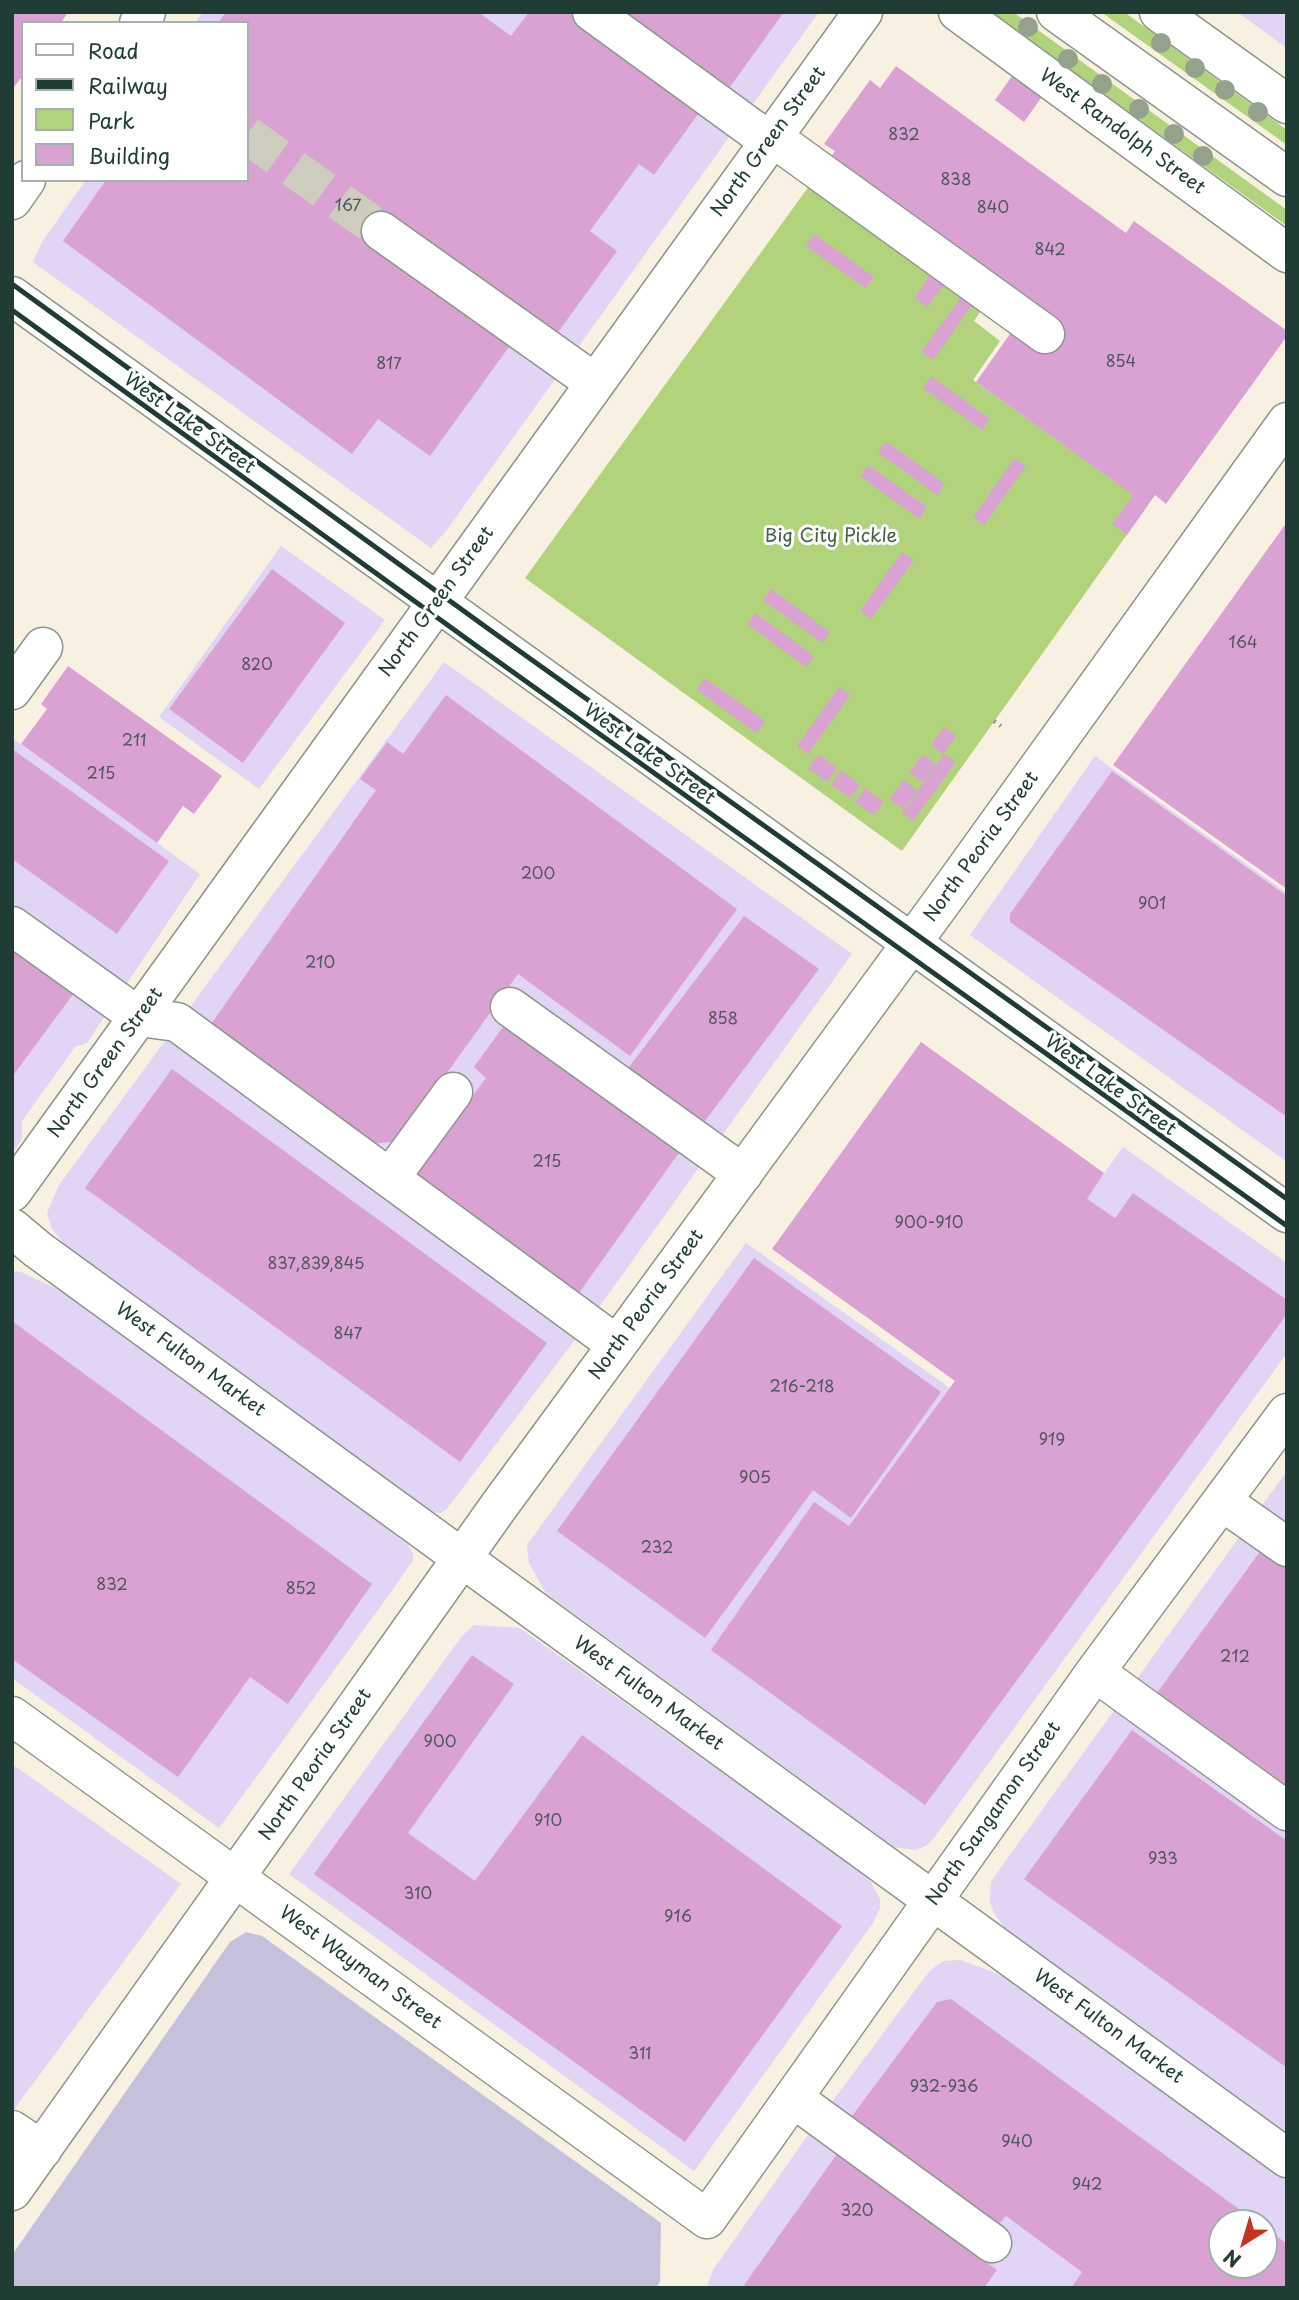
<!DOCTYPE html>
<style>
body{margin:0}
#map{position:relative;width:1299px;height:2300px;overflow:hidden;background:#f8f0e1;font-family:"Playpen Sans",sans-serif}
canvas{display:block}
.frame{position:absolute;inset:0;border:14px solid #1f3d34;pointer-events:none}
.legend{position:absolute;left:21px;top:21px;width:228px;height:161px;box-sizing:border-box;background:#fff;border:2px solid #a5b1ae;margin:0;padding:9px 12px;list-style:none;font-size:21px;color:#1f3d34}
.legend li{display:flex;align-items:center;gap:14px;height:35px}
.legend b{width:35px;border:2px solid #a5b1ae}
.north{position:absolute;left:1208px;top:2209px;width:70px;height:70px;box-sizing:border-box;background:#fff;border:2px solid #a5b1ae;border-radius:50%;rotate:217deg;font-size:19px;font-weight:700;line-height:28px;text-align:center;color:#1f3d34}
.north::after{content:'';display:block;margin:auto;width:24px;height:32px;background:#c8321e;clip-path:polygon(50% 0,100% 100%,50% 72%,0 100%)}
</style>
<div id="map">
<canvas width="1299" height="2300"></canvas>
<div class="frame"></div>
<ul class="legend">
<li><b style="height:9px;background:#fff"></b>Road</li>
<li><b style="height:9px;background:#1f3d34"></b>Railway</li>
<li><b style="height:19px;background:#b0d37b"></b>Park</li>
<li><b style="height:19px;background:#daa2d3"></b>Building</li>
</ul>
<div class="north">N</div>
</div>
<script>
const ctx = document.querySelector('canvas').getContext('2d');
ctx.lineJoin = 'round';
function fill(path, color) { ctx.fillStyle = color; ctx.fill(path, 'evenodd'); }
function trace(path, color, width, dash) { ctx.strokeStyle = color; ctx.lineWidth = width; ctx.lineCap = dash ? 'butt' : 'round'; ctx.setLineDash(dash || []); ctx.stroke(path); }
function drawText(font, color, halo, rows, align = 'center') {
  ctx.font = font + ' "Playpen Sans",sans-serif'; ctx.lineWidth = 6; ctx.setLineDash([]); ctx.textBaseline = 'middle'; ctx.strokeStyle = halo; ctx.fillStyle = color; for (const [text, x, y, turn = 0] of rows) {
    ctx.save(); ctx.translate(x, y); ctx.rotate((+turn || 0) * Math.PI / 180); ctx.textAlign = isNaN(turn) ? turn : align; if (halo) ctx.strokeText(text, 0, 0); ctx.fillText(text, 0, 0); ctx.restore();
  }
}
fill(new Path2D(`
 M203 12H819L446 531 431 548 33 262 42 242 86 180H247V23H195Z
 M1237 12H1287V48Z
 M281 546 385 620 259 789 159 717Z
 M444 662 852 954 587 1324 446 1510 440 1513 432 1512 420 1505 67 1247 52 1229 47 1213 59 1185Z
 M12 738 200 874 87 1043 75 1047 22 1121V1139L12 1153Z
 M1095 756 1287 893V1162L970 935Z
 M1123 1147 1287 1263V1353L934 1838 926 1846 915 1850 894 1847 546 1593 529 1563 527 1545 746 1243 950 1388Z
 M12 1271 21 1272 63 1292 357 1506 408 1545 413 1553V1560L394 1588 219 1828 12 1678Z
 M1287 1471V2138L1009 1934 994 1913 990 1903 991 1882 1001 1867Z
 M474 1625 520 1628 847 1862 871 1882 880 1899V1908L873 1923 694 2171 289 1874 462 1636Z
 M12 1764 181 1884 12 2112Z
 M960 1960 1006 1977 1034 1996 1287 2179V2288H707L713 2270 820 2118 925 1977 934 1967 944 1961ZM1222 2223H1264V2265H1222Z`), '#e1d4f4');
fill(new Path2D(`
 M246 1932 262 1936 661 2223 660 2282 656 2288H12V2255L230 1942Z`), '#c5c0db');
fill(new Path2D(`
 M990 12H1013L1287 210V226Z
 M1101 12H1124L1287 130V145Z
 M812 182 984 306 974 321 1000 341 973 380 1148 505 902 851 525 578Z`), '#b0d37b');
fill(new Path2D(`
 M12 12H68L61 23H23V75L12 90Z
 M226 12H478L511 36 529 12H568L701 110 654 175 639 164 590 231 617 251 553 339 514 340 430 456 378 419 352 454 63 241 106 180H247V23H218Z
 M618 12H784L727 91Z
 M896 66 1126 233 1134 221 1287 331V336L1166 504 1155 495 1127 535 1112 524 1133 495 976 382 1017 324 826 164 835 151 824 144 870 80 880 88Z
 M1017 69 1046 91 1024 122 995 100Z
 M814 234 874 277 865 288 806 246Z
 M934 270 948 280 927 307 914 298Z
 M964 293 975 301 933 360 921 352Z
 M931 376 990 419 982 430 923 388Z
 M886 441 945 484 937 495 878 452Z
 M1015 458 1026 466 984 525 973 517Z
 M868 465 927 507 919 519 860 476Z
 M1287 522V889L1113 765Z
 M902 552 914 560 871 619 860 611Z
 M272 569 345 623 243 763 169 709Z
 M771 589 830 632 822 643 763 600Z
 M755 613 814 656 806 667 747 624Z
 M68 666 222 776 194 814 183 806 157 843 21 744 47 709 41 704Z
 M705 678 765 721 756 733 697 690Z
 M839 687 850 695 808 754 797 746Z
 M446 695 737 909 630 1056 518 974 398 1141 371 1144 209 1027 376 790 360 779 387 742 403 754Z
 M944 727 956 736 943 754 931 745Z
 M12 749 169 861 117 934 12 859Z
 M819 754 837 768 827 782 808 768Z
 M923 754 936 764 923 782 909 773Z
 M944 754 956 762 913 821 902 813Z
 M841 770 860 785 850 798 831 785Z
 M1112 771 1287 896V1117L1010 922V914Z
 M904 780 917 790 903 809 889 799Z
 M865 788 884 802 874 815 855 802Z
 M744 916 819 969 702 1125 626 1071Z
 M12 948 74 993 12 1077Z
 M506 1023 683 1147 574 1300 410 1180 486 1078 474 1067Z
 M921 1042 1104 1173 1087 1199 1115 1218 1133 1193 1287 1300V1314L925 1805 711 1650 814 1502 849 1526 955 1381 772 1249Z
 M172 1069 547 1343 460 1462 85 1188Z
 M754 1258 941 1392 851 1518 813 1490 705 1638 557 1531Z
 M12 1321 372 1584 288 1704 250 1677 178 1777 12 1659Z
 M1267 1542 1287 1556V1800L1151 1701Z
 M472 1655 514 1684 408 1833 475 1881 582 1735 842 1926 685 2142 314 1874Z
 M1132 1730 1287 1841V2068L1024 1879Z
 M951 1999 1258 2223H1222V2265H1264V2227L1287 2244V2288H1071L1082 2272 1006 2216 998 2225 852 2116 937 2002Z
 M837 2154 997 2270 984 2288H742Z`), '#daa2d3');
trace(new Path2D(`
 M247 135 381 231`), '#cdccbe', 38, [38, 19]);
const minor = new Path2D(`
 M592 12 769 141
 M958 12 1287 253
 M1159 12 1287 104
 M772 137 1045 334
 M381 231 595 383
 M12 690 43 647
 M12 926 139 1017 177 1022 617 1345
 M510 1007 743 1174
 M390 1178 453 1092
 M12 1192 863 12
 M12 1228 37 1249 1287 2158
 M1223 1502 1287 1547
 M1095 1672 1287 1811
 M12 1716 707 2219 1095 1672 1287 1413
 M793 2098 992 2243
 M12 2130 42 2150
 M12 2191 499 1506 949 892 1287 422`);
const major = new Path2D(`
 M1056 12 1287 177
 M139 23 146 12
 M12 200 26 180
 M12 296 1287 1213`);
trace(minor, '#8c968a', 41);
trace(major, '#8c968a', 41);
trace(new Path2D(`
 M994 721 1001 726`), '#8c968a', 4.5, [2, 5]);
trace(minor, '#fff', 38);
trace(major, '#fff', 38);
trace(new Path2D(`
 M12 284 490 630 1287 1199
 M12 310 478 647 1287 1226`), '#1f3d34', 5);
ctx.fillStyle = '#94a28c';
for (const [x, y] of [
 [1028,27],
 [1161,43],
 [1068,59],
 [1195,68],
 [1102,84],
 [1225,90],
 [1139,109],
 [1258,112],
 [1174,134],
 [1203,156]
]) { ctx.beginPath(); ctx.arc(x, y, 10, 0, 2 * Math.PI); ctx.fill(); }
drawText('16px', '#4e565c', null, [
 ["832",904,136],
 ["838",956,181],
 ["167",348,207],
 ["840",993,209],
 ["842",1050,251],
 ["854",1121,363],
 ["817",389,365],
 ["164",1243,644],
 ["820",257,666],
 ["211",134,742],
 ["215",101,775],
 ["200",538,875],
 ["901",1152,905],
 ["210",320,964],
 ["858",723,1020],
 ["215",547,1163],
 ["900-910",929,1224],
 ["837,839,845",316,1265],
 ["847",348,1335],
 ["216-218",802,1388],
 ["919",1052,1441],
 ["905",755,1479],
 ["232",657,1549],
 ["832",112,1586],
 ["852",301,1590],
 ["212",1235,1658],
 ["900",440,1743],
 ["910",548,1822],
 ["933",1163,1860],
 ["310",418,1895],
 ["916",678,1918],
 ["311",640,2055],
 ["932-936",944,2088],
 ["940",1017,2143],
 ["942",1087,2186],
 ["320",857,2212]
]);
drawText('19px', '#1f3d34', '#fff', [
 ["West Randolph Street",1122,132,36],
 ["North Green Street",769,142,-54],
 ["West Lake Street",189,424,36],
 ["North Green Street",437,602,-54],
 ["West Lake Street",649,755,36],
 ["North Peoria Street",982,847,-54],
 ["North Green Street",106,1063,-54],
 ["West Lake Street",1110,1086,36],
 ["North Peoria Street",647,1305,-54],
 ["West Fulton Market",190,1360,36],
 ["West Fulton Market",648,1694,36],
 ["North Peoria Street",316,1765,-55],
 ["North Sangamon Street",994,1814,-55],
 ["West Wayman Street",360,1968,36],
 ["West Fulton Market",1108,2027,36]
]);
drawText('19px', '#436246', '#fff', [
 ["Big City Pickle",831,537]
]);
</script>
